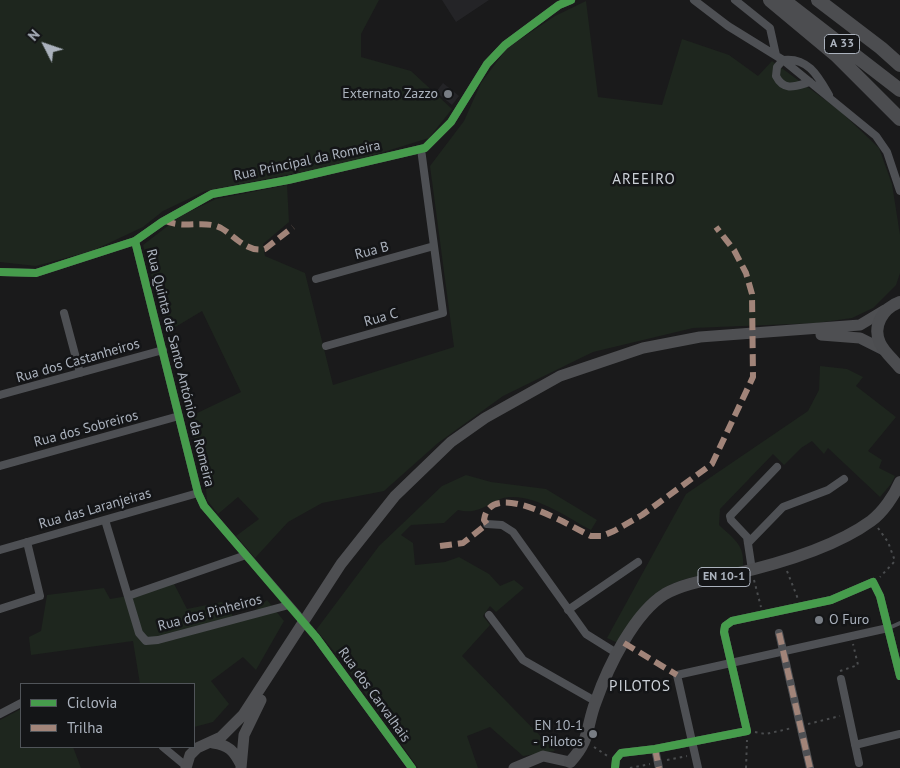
<!DOCTYPE html>
<meta charset="utf-8">
<style>
body{margin:0}
#map{position:relative;width:900px;height:768px;overflow:hidden;background:#1a1a1b;font-family:"PT Sans",sans-serif}
canvas{display:block}
.legend{position:absolute;left:20px;top:683px;width:175px;height:65px;box-sizing:border-box;background:#141517;border:1px solid #505459;margin:0;padding:6px 9px;list-style:none;font-size:15px;color:#abb2bd}
.legend li{display:flex;align-items:center;gap:10px;height:25px}
.legend b{width:25px;border:1px solid #505459}
.north{position:absolute;left:20px;top:20px;width:50px;height:50px;-webkit-text-stroke:4px #141517;paint-order:stroke;rotate:311deg;font-size:14px;font-weight:700;line-height:20px;text-align:center;color:#abb2bd}
.north::after{content:'';display:block;margin:auto;width:18px;height:22px;background:#abb2bd;clip-path:polygon(50% 0,100% 100%,50% 72%,0 100%)}
</style>
<div id="map">
<canvas width="900" height="768"></canvas>
<ul class="legend">
<li><b style="height:6px;background:#469c4c"></b>Ciclovia</li>
<li><b style="height:6px;background:#a18479"></b>Trilha</li>
</ul>
<div class="north">N</div>
</div>
<script>
const ctx = document.querySelector('canvas').getContext('2d');
ctx.lineJoin = 'round';
function fill(path, color) { ctx.fillStyle = color; ctx.fill(path, 'evenodd'); }
function trace(path, color, width, dash) { ctx.strokeStyle = color; ctx.lineWidth = width; ctx.lineCap = dash ? 'butt' : 'round'; ctx.setLineDash(dash || []); ctx.stroke(path); }
function drawText(font, color, halo, rows, align = 'center') {
  ctx.font = font + ' "PT Sans",sans-serif'; ctx.lineWidth = 5; ctx.setLineDash([]); ctx.textBaseline = 'middle'; ctx.strokeStyle = halo; ctx.fillStyle = color; for (const [text, x, y, turn = 0] of rows) {
    ctx.save(); ctx.translate(x, y); ctx.rotate((+turn || 0) * Math.PI / 180); ctx.textAlign = isNaN(turn) ? turn : align; if (halo) ctx.strokeText(text, 0, 0); ctx.fillText(text, 0, 0); ctx.restore();
  }
}
fill(new Path2D(`
 M442 0H489L456 22Z
 M443 83 459 96 452 105 436 92Z`), '#242427');
fill(new Path2D(`
 M0 0H379L361 34V57L411 71 452 109 429 138 348 163 205 191 163 211 143 227 92 251 36 266 0 262Z
 M586 1 598 97 662 105 682 39 729 55 758 76 772 61 839 110 879 148 892 184 900 235V273L896 285 873 308 852 318 817 323 693 328 593 352 503 396 438 443 384 491 322 503 288 522 255 558 236 536 259 519 238 497 218 514 207 500 205 479 189 417 241 392 202 311 167 332 143 245 182 215 216 199 287 185 289 222 263 244 265 256 305 273 333 385 454 347 430 166 464 121 481 83 507 48 555 16Z
 M820 366 847 369 863 377 856 386 896 417 868 451 882 460 879 468 895 476 891 484 880 497 828 448 824 454 812 441 801 448 784 465 773 454 720 509 719 525C735 540 745 545 743 568 710 574 670 576 646 602 635 613 627 630 618 643L607 638 686 494 808 411 819 390Z
 M466 475 491 482 546 489 597 520 591 530C568 518 537 495 509 497 490 499 482 516 458 510L444 523 411 525 401 535 413 543 415 565 445 562 459 557 489 574 500 586 514 580 524 588 496 612 490 606 483 616 490 625 462 656 555 751 523 756 490 727 467 736 478 768H418L342 661 316 630 379 546 442 486Z
 M172 580 187 609 222 602 233 616H248L267 600 284 621 256 670 243 657 211 681 229 704 213 722 194 727V684H140L133 641 31 655 29 637 41 631 47 595 104 588 110 599 128 596Z
 M21 709V747H73L81 768H0V720Z`), '#1e261e');
trace(new Path2D(`
 M301 619 316 637`), '#37383b', 8, [8, 4]);
trace(new Path2D(`
 M878 528 888 542 895 561 880 577
 M787 571 798 599
 M754 580 761 607
 M840 671 858 665 853 644
 M808 724 840 716
 M755 732 766 734 792 728
 M594 747 609 757
 M667 760 687 756
 M630 768 650 764
 M746 768 747 740`), '#4a4c4e', 2, [2.5, 4]);
trace(new Path2D(`
 M889 628 900 623`), '#4e5054', 4);
trace(new Path2D(`
 M694 0 728 26 783 60 876 136 887 152 900 191
 M735 0 770 28 776 55
 M810 82C796 86 784 92 776 76L777 67 783 60C808 57 818 76 829 95
 M135 241 198 493 204 506 298 615
 M0 272 36 273 135 241 162 222 212 194 288 180 425 148 451 122 487 64 505 45 559 5 571 0
 M316 279 434 246
 M64 313 80 373
 M326 346 443 313 421 149
 M0 395 163 350
 M0 466 179 416
 M105 520 139 633 146 641 158 640 289 605
 M487 524 502 525 513 532 586 634 618 654
 M748 543 783 507 828 490 844 479
 M0 550 198 493
 M752 570 747 537 731 520 730 516 777 467
 M128 596 246 555
 M0 609 40 596 27 542
 M568 610 638 562
 M489 615 523 660 595 701
 M779 633 810 768
 M316 637 412 768
 M841 679 859 763
 M0 714 21 703
 M855 745 900 734
 M163 747 186 766
 M655 749 659 768
 M615 768 616 759 621 753 655 749 747 731 724 632 725 626 732 621 831 600 873 582 880 596 900 676
 M698 768 677 675 888 628`), '#4e5054', 8);
trace(new Path2D(`
 M821 335 860 338 884 350
 M213 743C229 745 234 751 241 765
 M186 768 190 755 197 748 221 737 243 715 341 564 395 496 451 442 485 418 560 376 643 348 700 337 860 325 885 310
 M241 768 244 735 261 700
 M514 768 543 756 570 762`), '#4e4f52', 11);
trace(new Path2D(`
 M900 302C883 308 872 326 880 343 884 352 894 360 900 368
 M570 762C591 740 586 726 596 701 608 667 634 613 665 594 685 583 708 580 730 575 774 565 834 548 871 521 883 512 894 496 900 482`), '#4c4d50', 12);
trace(new Path2D(`
 M770 0 836 55 900 119
 M818 0 881 48 900 65
 M786 2 900 90`), '#4c4d50', 14);
trace(new Path2D(`
 M164 220C183 230 203 219 221 228 235 236 247 253 265 249L293 227
 M440 546 463 543 487 524 484 520C490 476 573 528 591 536H602L614 531 642 515 712 464 753 377 752 294 746 273 734 250 716 227
 M779 633 810 768
 M624 643 677 675
 M655 749 659 768`), '#a18479', 6, [12, 6]);
trace(new Path2D(`
 M135 241 198 493 204 506 316 637 412 768
 M0 272 36 273 135 241 162 222 212 194 288 180 425 148 451 122 487 64 505 45 559 5 571 0
 M615 768 616 759 621 753 655 749 747 731 724 632 725 626 732 621 831 600 873 582 880 596 900 676`), '#469c4c', 8);
for (const [x, y, r, color] of [
 [448,94,5,"#787d84"],
 [819,620,5,"#787d84"],
 [593,734,5,"#787d84"]
]) { const dot = new Path2D(); dot.arc(x, y, r, 0, 2 * Math.PI); ctx.fillStyle = color; ctx.fill(dot); trace(dot, '#141517', 2); }
for (const [x, y, w] of [
 [842,44,35],
 [724,577,52]
]) { const box = new Path2D(); box.roundRect(x - w / 2, y - 9.5, w, 19, 4); ctx.fillStyle = '#141517'; ctx.fill(box); trace(box, '#abb2bd', 1); }
drawText('bold 12px', '#abb2bd', null, [
 ["A 33",842,44],
 ["EN 10-1",724,577]
]);
drawText('14px', '#abb2bd', '#141517', [
 ["Externato Zazzo",438,94],
 ["O Furo",829,620,"left"],
 ["EN 10-1",583,726],
 ["- Pilotos",583,742]
], 'right');
drawText('14px', '#abb2bd', '#141517', [
 ["Rua Principal da Romeira",307,161,-12],
 ["Rua B",372,251,-15],
 ["Rua C",381,318,-16],
 ["Rua dos Castanheiros",78,361,-16],
 ["Rua Quinta de Santo António da Romeira",180,368,76],
 ["Rua dos Sobreiros",86,429,-15],
 ["Rua das Laranjeiras",95,509,-16],
 ["Rua dos Pinheiros",210,613,-15],
 ["Rua dos Carvalhais",374,695,54]
]);
ctx.letterSpacing = '1px';
drawText('15px', '#ccd1d8', '#141517', [
 ["AREEIRO",644,180],
 ["PILOTOS",640,687]
]);
ctx.letterSpacing = '0px';
</script>
